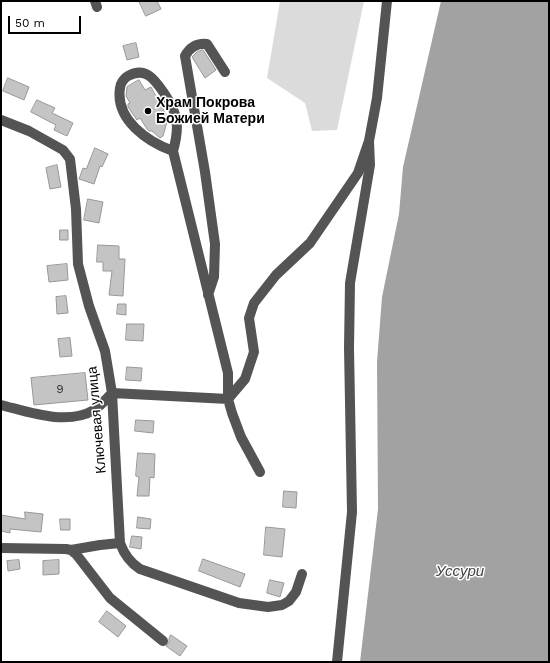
<!DOCTYPE html>
<meta charset="utf-8">
<style>
body{margin:0}
#map{position:relative;width:550px;height:663px;overflow:hidden;background:#fff;font-family:"Work Sans",sans-serif}
canvas{display:block}
.frame{position:absolute;inset:0;border:2px solid #000;pointer-events:none}
.scale{position:absolute;left:8px;top:16px;width:73px;height:18px;box-sizing:border-box;border:2px solid #000;border-top:0;padding-left:5px;font-size:12px;line-height:14px;white-space:nowrap;color:#000;-webkit-text-stroke:3px #fff;paint-order:stroke}
</style>
<div id="map">
<canvas width="550" height="663"></canvas>
<div class="frame"></div>
<div class="scale">50 m</div>
</div>
<script>
const ctx = document.querySelector('canvas').getContext('2d');
ctx.lineJoin = 'round';
function fill(path, color) { ctx.fillStyle = color; ctx.fill(path, 'evenodd'); }
function trace(path, color, width, dash) { ctx.strokeStyle = color; ctx.lineWidth = width; ctx.lineCap = dash ? 'butt' : 'round'; ctx.setLineDash(dash || []); ctx.stroke(path); }
function drawText(font, color, halo, rows, align = 'center') {
  ctx.font = font + ' "Work Sans",sans-serif'; ctx.lineWidth = 3; ctx.setLineDash([]); ctx.textBaseline = 'middle'; ctx.strokeStyle = halo; ctx.fillStyle = color; for (const [text, x, y, turn = 0] of rows) {
    ctx.save(); ctx.translate(x, y); ctx.rotate((+turn || 0) * Math.PI / 180); ctx.textAlign = isNaN(turn) ? turn : align; if (halo) ctx.strokeText(text, 0, 0); ctx.fillText(text, 0, 0); ctx.restore();
  }
}
fill(new Path2D(`
 M280 1H364L337 130 312 131 305 103 267 78Z`), '#dbdbdb');
fill(new Path2D(`
 M441 1H549V662H360L378 509 377 362 382 297 399 214 403 167Z`), '#a2a2a2');
const building = new Path2D(`
 M139 1H157L161 9 146 16Z
 M136 43 139 57 127 60 123 46Z
 M203 50 216 70 205 78 192 57 197 52Z
 M8 78 29 87 24 100 3 91Z
 M139 80 145 90 151 87 168 118 163 136 160 138 152 131H149L147 129 140 118 137 120 128 107V104L130 103 126 96 127 87Z
 M37 100 55 108 52 113 73 123 67 136 54 130 56 125 31 112Z
 M95 148 108 154 102 167 100 166 94 184 79 179 83 168 86 169Z
 M57 165 61 187 50 189 46 168Z
 M88 199 103 202 99 223 84 220Z
 M60 230H68V240H60Z
 M98 245 119 246V259H125L123 296 109 295 112 271H103V262H97Z
 M67 264 68 280 49 282 47 266Z
 M66 296 68 313 57 314 56 297Z
 M118 304H126V315L117 314Z
 M127 324H144L143 341 126 340Z
 M70 338 72 356 60 357 58 339Z
 M127 367 142 368 141 381 126 380Z
 M85 373 88 400 34 405 31 378Z
 M136 420 154 421 153 433 135 431Z
 M138 453 155 454 154 478 150 477 149 496H137L139 477 136 476Z
 M284 491 297 492 296 508 283 507Z
 M25 512 43 514 41 532 10 529V533L1 531V515L25 519Z
 M138 517 151 519 150 529 137 528Z
 M60 519H70V530H61Z
 M266 527 285 529 282 557 264 555Z
 M132 536 142 537 141 549 130 547Z
 M203 559 245 574 240 587 199 571Z
 M19 560 20 569 8 571 7 561Z
 M59 560V574L43 575V561Z
 M270 580 284 583 280 597 267 593Z
 M107 611 126 626 118 637 99 622Z
 M171 635 187 646 180 656 166 646 169 642V639Z`);
fill(building, '#c4c4c4');
trace(building, '#989898', 1);
trace(new Path2D(`
 M95 1 97 7
 M1 120 29 131 63 150 70 159 76 209 78 264 89 306 105 351 112 393 120 543C124 554 129 562 140 569L239 603 268 607 282 605 289 601 296 592 302 574
 M173 151C148 142 115 120 120 88 120 84 124 78 128 76 146 66 155 80 164 93 178 113 180 127 173 151L228 373V399L232 413 241 437 260 472
 M208 295 214 277 215 244 205 172 185 56C190 47 197 43 207 44L225 72
 M228 399 245 379 254 352 249 318 254 303 276 275 310 243 358 173 369 141 377 98 387 1
 M1 405C29 412 67 426 94 410 102 405 106 399 112 393L228 399
 M1 548 66 549 71 550 76 554 110 598 163 641
 M71 550 100 545 120 543
 M337 662 352 512 349 348 350 283 370 165 369 141`), '#545454', 10);
for (const [x, y, r, color] of [
 [148,111,4,"#000"]
]) { const dot = new Path2D(); dot.arc(x, y, r, 0, 2 * Math.PI); ctx.fillStyle = color; ctx.fill(dot); trace(dot, '#fff', 1.5); }
drawText('12px', '#313131', null, [
 ["9",60,389]
]);
drawText('bold 14px', '#000', '#fff', [
 ["Храм Покрова",156,103],
 ["Божией Матери",156,119]
], 'left');
drawText('14px', '#000', '#fff', [
 ["Ключевая улица",97,420,-95]
]);
drawText('italic 15px', '#434343', '#fff', [
 ["Уссури",460,572]
]);
</script>
